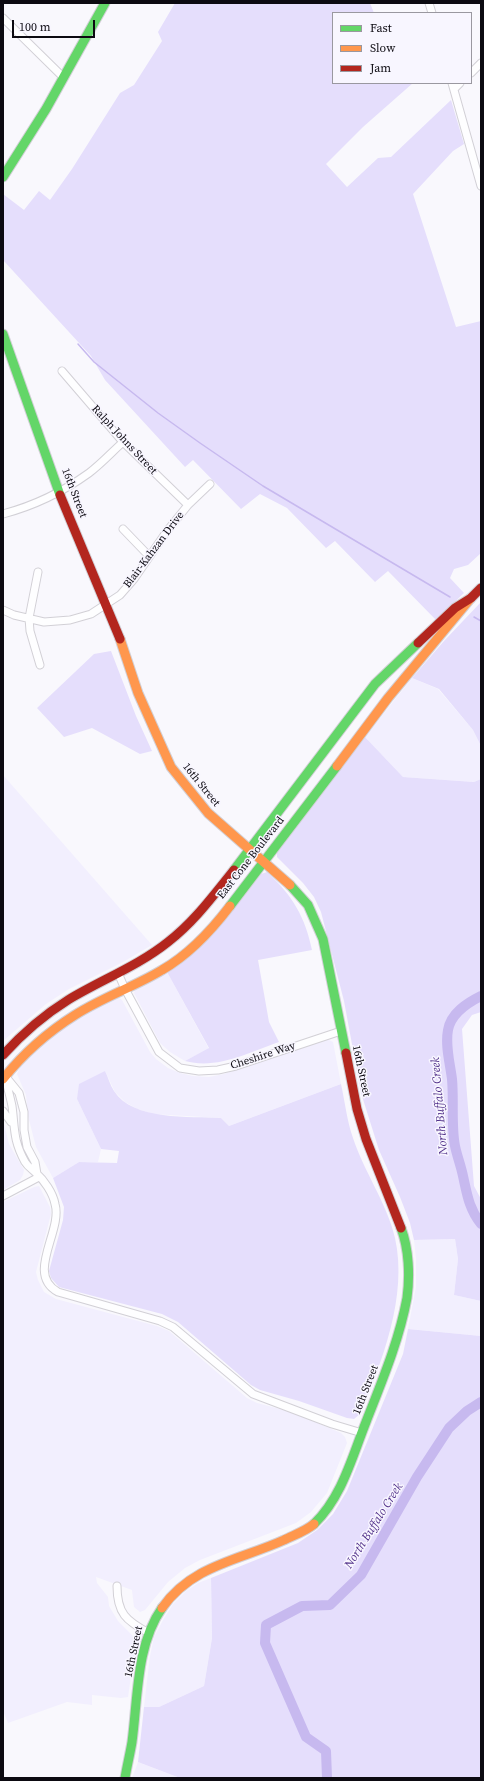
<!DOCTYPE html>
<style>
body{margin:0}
#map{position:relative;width:484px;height:1781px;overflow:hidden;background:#f9f8fd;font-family:"Source Serif 4",serif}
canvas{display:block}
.frame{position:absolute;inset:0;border:4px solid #0c0a11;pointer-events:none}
.legend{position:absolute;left:332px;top:12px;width:140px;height:72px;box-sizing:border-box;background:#f8f6ff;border:1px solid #9a98a0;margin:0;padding:5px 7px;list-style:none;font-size:12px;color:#0c0a11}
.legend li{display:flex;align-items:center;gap:8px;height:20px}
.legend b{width:20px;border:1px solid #9a98a0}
.scale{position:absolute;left:12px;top:20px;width:83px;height:18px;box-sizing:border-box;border:2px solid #0c0a11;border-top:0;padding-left:5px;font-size:12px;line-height:14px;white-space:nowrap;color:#0c0a11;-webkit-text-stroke:3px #f8f6ff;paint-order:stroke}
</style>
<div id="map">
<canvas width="484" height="1781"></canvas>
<div class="frame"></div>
<ul class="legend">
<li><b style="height:5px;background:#63d668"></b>Fast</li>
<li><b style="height:5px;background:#ff974d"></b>Slow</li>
<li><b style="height:5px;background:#b3261e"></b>Jam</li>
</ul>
<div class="scale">100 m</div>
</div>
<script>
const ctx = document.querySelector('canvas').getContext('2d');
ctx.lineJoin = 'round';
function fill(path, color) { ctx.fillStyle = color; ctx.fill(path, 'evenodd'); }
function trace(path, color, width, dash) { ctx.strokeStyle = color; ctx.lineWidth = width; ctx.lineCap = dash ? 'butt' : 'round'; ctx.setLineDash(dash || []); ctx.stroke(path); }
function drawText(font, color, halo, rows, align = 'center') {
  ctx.font = font + ' "Source Serif 4",serif'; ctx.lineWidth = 3; ctx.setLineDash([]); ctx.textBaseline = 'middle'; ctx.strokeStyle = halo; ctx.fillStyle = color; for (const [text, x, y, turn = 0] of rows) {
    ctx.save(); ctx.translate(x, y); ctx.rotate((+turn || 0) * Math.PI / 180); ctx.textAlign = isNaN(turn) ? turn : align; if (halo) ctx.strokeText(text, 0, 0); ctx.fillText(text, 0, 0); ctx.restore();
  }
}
fill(new Path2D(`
 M412 678 438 689 473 730 481 746V779L474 782 403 777 365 737Z
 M3 775 152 945 123 962 69 989 46 1004 3 1041Z
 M167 972 209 1049 185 1061 170 1052 160 1043 134 993 135 990Z
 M118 997 122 1000 150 1052 156 1059 168 1068 180 1073 193 1076 209 1077 224 1074 311 1043 327 1039 333 1042 341 1084 229 1126 221 1118 152 1114 137 1109 125 1102 115 1092 105 1071 77 1099 101 1149 98 1162H79L53 1178 36 1147 28 1116 26 1095 17 1074 20 1067 54 1034 81 1016Z
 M3 1119 9 1144 24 1170 23 1175 20 1180 3 1190Z
 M39 1186 50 1207 51 1214 36 1272 38 1280 44 1292 56 1299 157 1326 169 1331 247 1398 257 1403 292 1412 341 1433 345 1437 347 1443 327 1493 311 1512 296 1523 200 1560 185 1568 168 1582 145 1610 140 1612 134 1607 132 1590 96 1577 97 1583 108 1597 109 1606 118 1621 132 1635 136 1642 128 1697 121 1698 92 1695V1705L67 1702 8 1723 3 1711V1202L34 1187Z
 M455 1239 458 1259 454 1295 481 1301V1336L408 1329 416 1287V1259L414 1240Z
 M211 1578 212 1638 204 1686 159 1707H144L150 1656 154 1637 163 1620 173 1604 186 1591 198 1583Z
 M138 1762 180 1778H132Z`), '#f2effe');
fill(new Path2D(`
 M175 3H370L374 13H333V83H413L363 127 326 164 347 187 378 158 391 157 451 100 464 144 453 151 413 194 456 327 481 321V553L468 565 454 569 450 578 464 593 436 620 388 571 375 582 335 541 326 548 287 508 260 494 241 509 193 460 185 467 105 380 91 356 3 260V194L24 210 39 191 50 200 72 169 120 93 134 85 162 41 158 32Z
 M481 602V746L473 730 439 689 412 678 444 641Z
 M111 651 136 716 152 751 140 754 92 728 64 737 37 708 94 654Z
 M365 737 403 777 474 782 481 779V1012L472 1015 462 1029 474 1186 481 1199V1301L454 1295 458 1259 455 1239 414 1240 410 1223 400 1197 379 1150 361 1093 344 1001 321 912 314 897 303 883 277 857V851Z
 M267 872C293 896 305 917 312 950L258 960 269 1022 279 1042C250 1052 217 1070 185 1061L209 1048 167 972C207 947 232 911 261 874Z
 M105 1071C108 1077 110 1085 114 1091 133 1121 190 1116 221 1118L229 1126 341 1084C345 1102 347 1121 353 1138 364 1172 387 1203 395 1238 408 1296 382 1362 360 1414L354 1419 347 1418 299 1401 260 1390 251 1385 178 1322 162 1314 59 1287 51 1278 49 1271 63 1220 64 1207 53 1178 79 1162 117 1163 119 1151 101 1149 77 1099 79 1084Z
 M408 1329 481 1336V1778H180L138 1762 144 1707H159L204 1686 212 1638 211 1578 298 1543 317 1530 333 1514 347 1491 403 1354Z`), '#e5defc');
trace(new Path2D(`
 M78 344 94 362 158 413 200 443 263 486 450 597
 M474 617 481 621`), '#c7b9ef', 1.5);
trace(new Path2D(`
 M481 996C467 1003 451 1013 448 1030 445 1046 450 1063 452 1079 454 1100 451 1127 455 1146 457 1156 461 1166 463 1176 467 1194 469 1209 481 1224
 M327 1778 326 1751 306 1737 265 1643 266 1625 302 1606 330 1605 361 1575 417 1477 449 1428 467 1411 481 1402`), '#c7b9ef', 10);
const street = new Path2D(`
 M429 3 432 13
 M3 18 63 77
 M471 73 481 63
 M452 83 481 186
 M454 89 460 83
 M62 371 123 442 188 505
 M3 514C33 506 64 491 89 473 101 464 112 452 123 442
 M123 529 149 556
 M38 572 29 618 30 631 40 665
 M3 610 14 615 44 622 70 620 91 614 120 595 134 579 167 531 188 505 210 484
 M118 973 125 989 159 1052 180 1068 199 1071 218 1070 236 1066 341 1031
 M5 1076C7 1086 10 1096 12 1106 15 1129 13 1140 25 1162 28 1167 32 1169 36 1173 44 1180 53 1193 55 1204 63 1231 25 1274 58 1292L160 1321 173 1327 253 1394 332 1424 362 1433
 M6 1077 19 1093 24 1112V1130L27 1147 35 1162 37 1174
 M3 1111 11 1122
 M3 1196 39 1177
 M117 1586C117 1613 126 1621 149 1633`);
const fast = new Path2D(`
 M3 177 46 109 105 3
 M3 334 60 495
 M234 870 375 684 418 643
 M290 885 308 905 323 939 346 1053
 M230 906 337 766
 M314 1524C342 1497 352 1457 366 1422 382 1381 399 1341 407 1298 410 1276 409 1249 401 1228
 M125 1778C127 1766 130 1754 132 1742 138 1698 136 1645 162 1608`);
const slow = new Path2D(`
 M120 639 138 693 171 767 208 813 290 885
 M337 766 388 698 471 598
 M3 1079C23 1054 48 1032 75 1015 103 997 134 987 162 970 190 954 211 931 230 906
 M162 1608C192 1565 240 1560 284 1540 294 1535 306 1531 314 1524`);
const jam = new Path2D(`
 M60 495 120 639
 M418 643 455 608 471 598 481 588
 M346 1053 357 1109 366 1139 401 1228
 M3 1055C22 1034 44 1015 68 1000 101 980 138 966 168 942 194 922 213 896 234 870`);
trace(street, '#d2d0d6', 9);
trace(fast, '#d2d0d6', 11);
trace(slow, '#d2d0d6', 11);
trace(jam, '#d2d0d6', 11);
trace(street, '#fefeff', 7);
trace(fast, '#63d668', 9);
trace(slow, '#ff974d', 9);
trace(jam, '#b3261e', 9);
drawText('11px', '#0c0a11', '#f8f6ff', [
 ["Ralph Johns Street",124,440,47],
 ["16th Street",74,493,69],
 ["Blair-Kahzan Drive",154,550,-53],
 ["16th Street",201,785,51],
 ["East Cone Boulevard",251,858,-52],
 ["Cheshire Way",263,1056,-18],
 ["16th Street",361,1071,78],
 ["16th Street",366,1390,-69],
 ["16th Street",134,1652,-78]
]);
drawText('italic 12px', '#52328a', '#f8f6ff', [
 ["North Buffalo Creek",440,1106,-95],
 ["North Buffalo Creek",374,1526,-58]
]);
</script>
